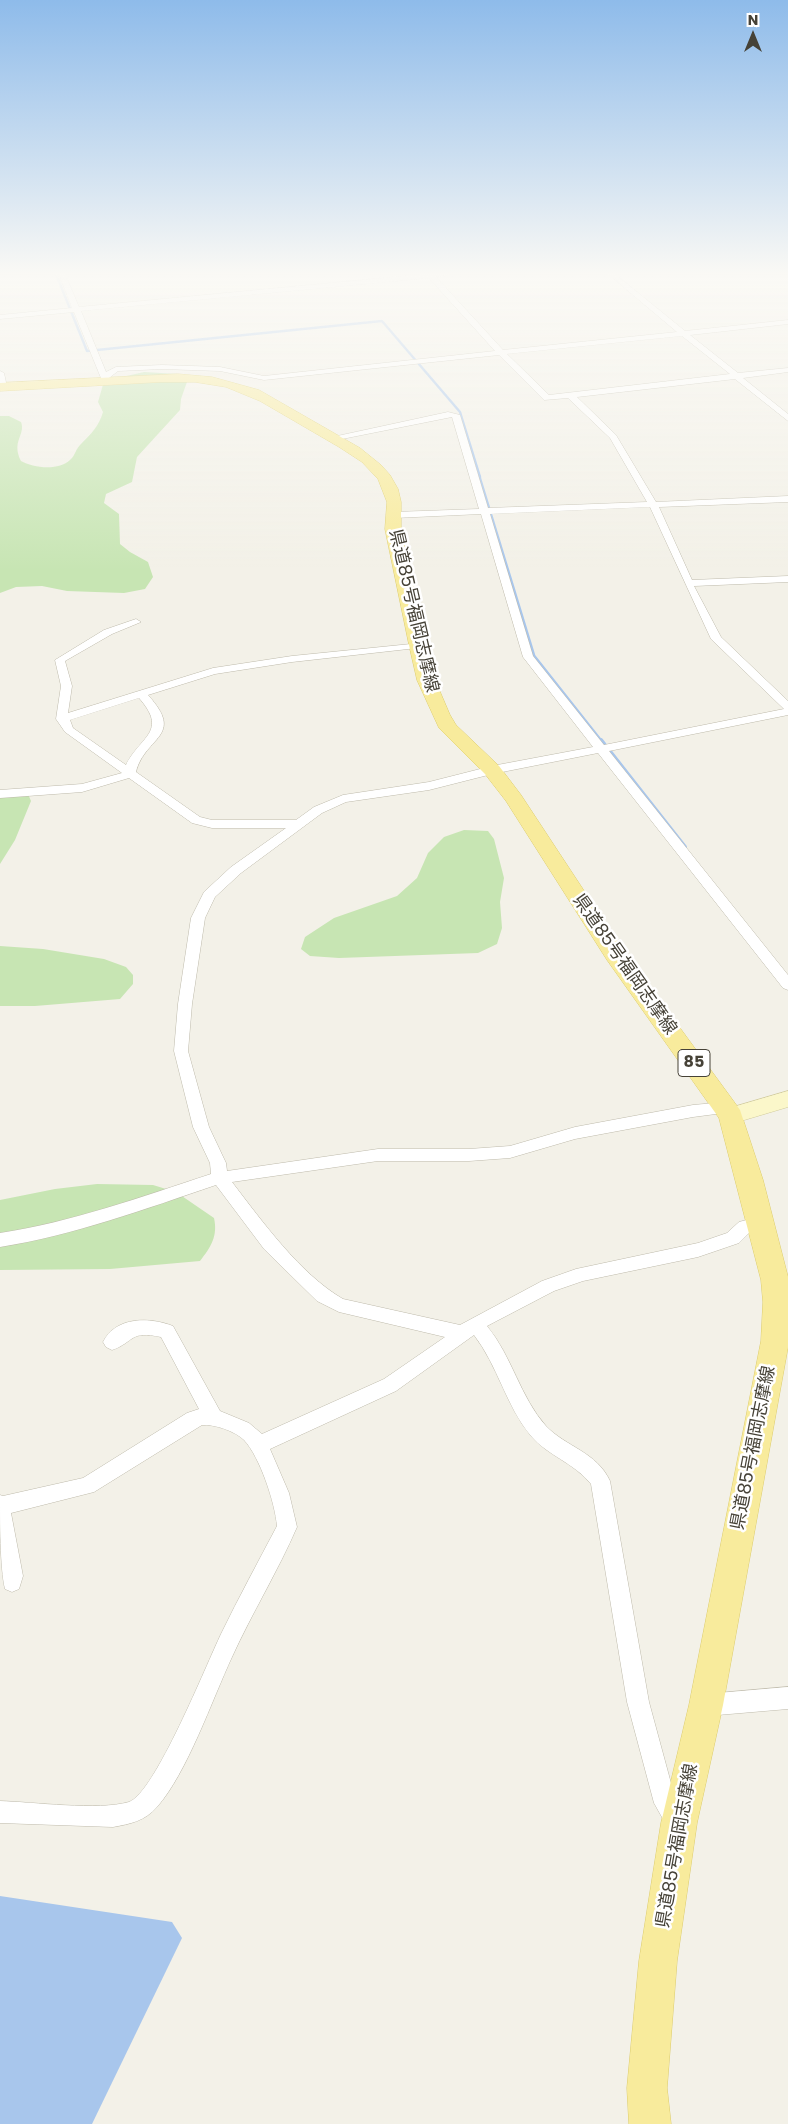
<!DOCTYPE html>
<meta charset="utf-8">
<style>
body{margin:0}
#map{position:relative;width:788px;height:2124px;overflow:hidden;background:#f3f1e8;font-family:Poppins,sans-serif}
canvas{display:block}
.north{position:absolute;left:728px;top:10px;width:50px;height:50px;-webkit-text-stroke:4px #fff;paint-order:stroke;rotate:0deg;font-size:14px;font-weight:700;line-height:20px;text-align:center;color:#464237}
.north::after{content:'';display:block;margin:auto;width:18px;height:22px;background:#464237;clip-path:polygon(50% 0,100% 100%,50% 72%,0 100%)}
</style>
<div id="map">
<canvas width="788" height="2124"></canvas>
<div class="north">N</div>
</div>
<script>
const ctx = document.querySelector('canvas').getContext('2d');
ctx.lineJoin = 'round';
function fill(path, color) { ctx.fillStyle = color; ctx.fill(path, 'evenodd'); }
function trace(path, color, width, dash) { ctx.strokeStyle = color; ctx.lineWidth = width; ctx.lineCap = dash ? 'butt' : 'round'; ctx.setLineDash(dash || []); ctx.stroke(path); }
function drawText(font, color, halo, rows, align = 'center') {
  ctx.font = font + ' Poppins,"Noto Sans JP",sans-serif'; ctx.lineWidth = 5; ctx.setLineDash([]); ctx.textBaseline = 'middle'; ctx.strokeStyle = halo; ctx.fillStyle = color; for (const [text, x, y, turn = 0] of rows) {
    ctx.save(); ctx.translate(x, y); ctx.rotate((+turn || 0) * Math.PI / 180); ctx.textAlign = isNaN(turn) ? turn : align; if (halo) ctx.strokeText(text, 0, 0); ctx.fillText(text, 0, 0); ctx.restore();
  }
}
fill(new Path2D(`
 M144 372 178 374 188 379 181 399 180 410 137 457 132 482 106 494 104 503 119 514 120 544 130 552 148 562 153 577 145 589 124 593 67 591 42 586 16 587 0 593V416H9L21 422C26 435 11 441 21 461 33 468 59 471 70 460 75 456 76 448 81 444 91 434 99 426 103 412L98 402 104 381Z
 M28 794 31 801 15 840 0 864V795Z
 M464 830 488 831 494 839 504 878 500 902 502 928 497 944 478 953 339 958 310 956 301 949 305 937 334 918 397 896 417 878 428 853 444 837Z
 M0 946 43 949 104 959 126 967 133 975V984L120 999 35 1006H0Z
 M97 1184 153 1185 176 1192 214 1218C218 1236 211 1247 200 1261L110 1269 0 1270V1200L55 1189Z`), '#c7e5b3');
fill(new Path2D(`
 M0 1896 172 1922 182 1938 92 2124H0Z`), '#a8c6ec');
trace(new Path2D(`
 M56 274 87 351 382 321 460 412 480 477`), '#a8c6ec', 2.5);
trace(new Path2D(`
 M479 476 534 656 602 742`), '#a8c6ec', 3);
trace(new Path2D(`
 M601 740 685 847`), '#a8c6ec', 4);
const street = new Path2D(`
 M59 274H65L79 307 425 274H449L436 277 503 350 677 332 608 274H615L685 331 788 320V324L690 335 738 373 788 368V372L743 378 788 414V421L735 379 577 397 616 435 656 502 788 496V502L659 507 692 580 788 576V582L694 586 721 637 788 701V715L609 751 788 975V990L783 988 598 753 492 774 429 790 346 802 322 813 241 873 215 897 205 918 192 1004 188 1051 209 1127 226 1163 227 1171 378 1149H469L510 1146 575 1127 693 1105 726 1102 731 1104 734 1108 731 1112 693 1117 575 1139 510 1158 469 1161H378L232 1182C262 1221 300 1274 343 1299L460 1325 542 1281 576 1269 698 1243 727 1233 739 1222 761 1216 767 1218 769 1223 767 1228 750 1232 739 1243 698 1257 583 1281 554 1291 487 1326C512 1356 520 1397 546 1426 566 1447 597 1452 610 1481L649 1702 675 1798 687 1820 684 1828 676 1831 668 1828 654 1803 627 1702 591 1484C573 1462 548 1456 531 1436 506 1406 498 1366 474 1335L396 1391 270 1449 289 1493 297 1527C278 1571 252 1613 232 1657 212 1700 187 1773 157 1807 145 1821 130 1824 113 1827L0 1823V1801C34 1802 98 1811 129 1802 155 1793 207 1663 221 1634 239 1597 258 1562 277 1526 275 1503 260 1457 244 1440 235 1431 214 1424 202 1425L94 1492 11 1513 23 1576 19 1589 12 1592 5 1589C0 1568 0 1520 0 1495L3 1496 83 1478 187 1413 199 1409 161 1337C129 1330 135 1342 112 1350L106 1347 103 1342C116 1316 150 1317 173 1326L220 1411 249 1423 262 1434 384 1379 445 1337 339 1312 317 1301 264 1249 216 1185C145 1209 74 1235 0 1247V1233C72 1222 141 1197 211 1174L210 1163 193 1127 174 1051 178 1004 191 918 204 892 231 867 286 828H212L192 823 129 778 82 792 0 798V790L82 784 122 773 65 732 56 719 61 686 55 660 104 630 136 619 141 622 112 634 65 661 72 686 68 713 213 668 292 656 421 643 422 645 417 648 292 662 215 674 148 695C186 737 145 736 136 772L200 817 212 820H296L314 807 343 795 429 782 492 766 593 747 523 657 481 514 394 518 389 515 394 512 479 509 452 417 332 441 328 438 448 412 460 415 488 508 647 502 610 438 568 398 544 400 499 355 264 380 220 371 162 369 118 371 109 378V383H103L74 312 0 319V315L72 308ZM429 278 495 351 264 376 220 367 162 365 116 367 106 372 81 311ZM682 336 730 374 549 395 507 354ZM650 507 711 639 784 709 604 745 533 656 490 514ZM139 698C169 732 140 736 126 765L73 728 70 720Z
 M0 371 4 373 7 387 3 389 0 388Z
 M788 1687V1709L706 1716 698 1713 695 1705 698 1697 706 1694Z`);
const secondary = new Path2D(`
 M788 1091V1107L731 1124 723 1122 720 1116 723 1110Z`);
const primary = new Path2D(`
 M178 374 212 377 259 390 360 448 381 465 390 475 398 489 401 502V529L425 645 435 680 450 715 456 725 499 766 521 795 623 950 740 1110 763 1180 788 1277V1347L723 1705 697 1823 677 1961 667 2088 671 2124H629L627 2088 639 1961 661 1823 689 1705 761 1341 763 1302 761 1280 719 1118 607 960 506 801 485 774 439 728 417 680 409 645 385 529 387 502 378 479 362 462 339 447 260 401 226 387 195 382H161L0 391V383Z`);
trace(street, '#bebaab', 1);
trace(secondary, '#d0ca9a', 1);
trace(primary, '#dccc6d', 1);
fill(street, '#fff');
fill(secondary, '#fbf7ca');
fill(primary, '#f8eb9c');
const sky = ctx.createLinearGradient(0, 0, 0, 571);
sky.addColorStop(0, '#8ebbea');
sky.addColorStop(0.48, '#faf9f5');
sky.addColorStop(1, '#faf9f500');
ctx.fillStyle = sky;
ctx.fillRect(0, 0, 788, 571);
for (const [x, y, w] of [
 [694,1063,32]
]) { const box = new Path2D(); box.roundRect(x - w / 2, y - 13.5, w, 27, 4); ctx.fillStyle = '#fff'; ctx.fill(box); trace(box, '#464237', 1); }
drawText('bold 16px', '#464237', null, [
 ["85",694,1063]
]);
drawText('18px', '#464237', '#fff', [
 ["県道85号福岡志摩線",413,611,77],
 ["県道85号福岡志摩線",624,965,55],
 ["県道85号福岡志摩線",754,1448,-79],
 ["県道85号福岡志摩線",678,1846,-80]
]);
</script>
